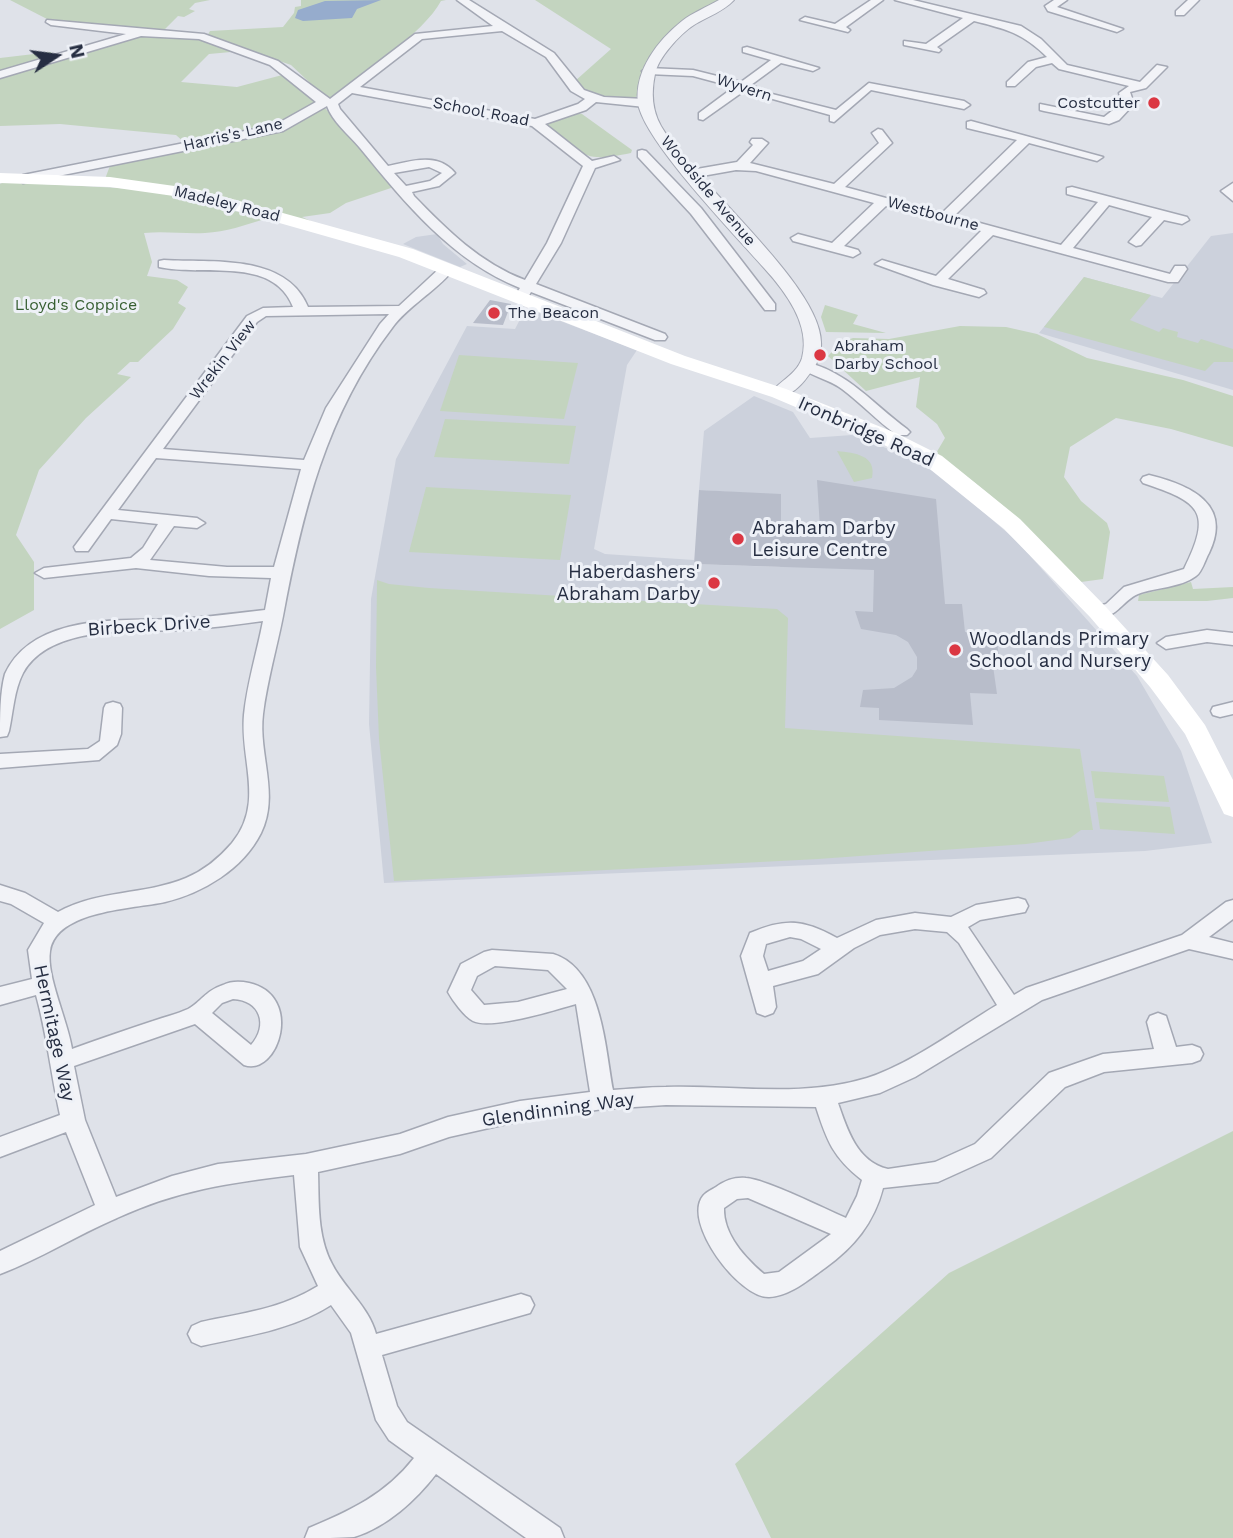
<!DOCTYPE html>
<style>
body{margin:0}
#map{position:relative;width:1233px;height:1538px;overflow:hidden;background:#dfe2e9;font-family:"Work Sans",sans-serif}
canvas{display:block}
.north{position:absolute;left:21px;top:21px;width:70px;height:70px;-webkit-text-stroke:5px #eef1f7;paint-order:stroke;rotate:77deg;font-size:19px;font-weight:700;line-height:28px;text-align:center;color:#262e42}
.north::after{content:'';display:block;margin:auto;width:24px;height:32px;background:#262e42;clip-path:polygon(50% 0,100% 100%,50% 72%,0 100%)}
</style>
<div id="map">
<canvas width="1233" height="1538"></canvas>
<div class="north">N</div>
</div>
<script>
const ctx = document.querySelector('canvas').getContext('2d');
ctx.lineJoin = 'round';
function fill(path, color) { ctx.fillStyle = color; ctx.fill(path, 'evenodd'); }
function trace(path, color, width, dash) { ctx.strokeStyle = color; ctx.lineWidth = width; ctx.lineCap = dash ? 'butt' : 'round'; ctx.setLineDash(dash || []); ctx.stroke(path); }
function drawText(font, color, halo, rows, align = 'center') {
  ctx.font = font + ' "Work Sans",sans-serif'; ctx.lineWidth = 6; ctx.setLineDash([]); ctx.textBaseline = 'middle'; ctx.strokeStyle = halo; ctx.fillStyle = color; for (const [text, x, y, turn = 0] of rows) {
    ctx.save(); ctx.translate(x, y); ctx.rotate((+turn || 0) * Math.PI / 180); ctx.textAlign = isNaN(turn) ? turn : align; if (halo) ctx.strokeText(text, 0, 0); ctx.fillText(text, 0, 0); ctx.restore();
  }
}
fill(new Path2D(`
 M1233 233V390L1039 333 1084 277 1162 298 1211 236Z
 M437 234 443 244 467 264 460 267 403 244 416 237Z
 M526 308 637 350 627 365 594 549 605 554 694 560V564L780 567 781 495 699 490 704 431 754 396 793 412 810 438 852 435 907 456 940 475 1017 541 1137 676 1181 751 1212 843 1145 851 384 883 369 724 371 599 396 459 467 326 515 329Z`), '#ccd1dc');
fill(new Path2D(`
 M10 0H210L195 3 189 9 195 11 184 17 178 16 163 31 47 19Z
 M301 0H446L441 1C424 33 361 75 330 98H326L291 65 207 36 210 31 283 27 294 13 295 7 301 6Z
 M535 0H721L685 21 648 59 636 98C617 104 587 97 575 81L611 49Z
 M140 36 197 37 242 51 209 54 181 82 237 87 286 74 317 103 270 129 186 144 176 135 60 124 0 126V58L51 52 54 57Z
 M326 104 325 108 394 187 346 203 330 213 302 217 315 223 105 179 111 163 275 131Z
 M575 113 582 114 632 150 631 153C583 163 584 155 546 128L548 123Z
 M4 182 139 189 185 198 265 219C245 225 226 232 205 233 184 234 165 231 144 233L152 262 147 276 177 280 188 287 178 303 186 308 173 329 138 362H130L117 374 131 377 86 418 39 470 16 535 34 562V610L0 629V184Z
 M1084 277 1151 295 1130 320 1159 332 1163 328 1178 332 1177 337 1198 343 1201 339 1233 349V362H1214L1205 371 1044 327Z
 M825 305 858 315 853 324 886 333 826 332 821 317Z
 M960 326 1006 327 1037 334 1087 358 1183 380 1233 396V447L1171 429 1116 418 1070 447 1064 477 1081 501 1107 523 1110 532 1103 579 1081 582C1034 534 992 491 935 455L945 438 937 424 916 407 920 377 866 391 828 356 841 342 853 338 889 339Z
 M459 355 578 363 564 419 440 411Z
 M445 419 576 426 569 464 434 457Z
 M837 451C855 453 877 455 872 478L854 482Z
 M426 487 571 495 560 560 409 552Z
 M377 580 389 584 429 588 777 609 788 618 785 728 1080 749 1093 830H1081L1070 838 1026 844 818 859 394 881 379 739 376 667Z
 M1191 582 1193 589 1233 587V598L1207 601H1138L1139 595Z
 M1091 771 1164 776 1169 802 1095 798Z
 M1096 802 1170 807 1175 834 1100 829Z
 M1233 1131V1538H771L735 1464 949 1273Z`), '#c3d4bf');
fill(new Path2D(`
 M381 0 357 9 352 18 303 21 295 18 298 10 325 1Z`), '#96accd');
fill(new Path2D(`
 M490 300 511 304 503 325 473 323Z
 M817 480 936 499 945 604H962L965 632 996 633 999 658 992 659 997 694 970 693 973 725 879 720V708L860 707 863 690 894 688 912 677 917 669V657L908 642 896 635 861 629 855 611 873 612 874 570 694 564 699 490 781 494V525L820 528Z`), '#b8bdca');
const minor = new Path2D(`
 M457 0H469L554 53 584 90 604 97 645 99 651 103 645 107 596 102 586 110 545 124 592 161 614 156 620 160 595 168 561 243 536 284 665 334 667 337 665 340H655L531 292 528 297H518L516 294 520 288C452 261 405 203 360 148 349 135 332 121 327 106L283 131 23 183 17 179 23 175 275 125 316 102 270 65 199 39 141 36 0 78V71L126 34 51 25 46 22 47 20 204 34 278 61 330 99 415 34 493 26ZM502 31 546 57 571 91 585 99 578 104 535 119 360 87 422 39ZM352 93 532 126 583 166 547 243 525 280C480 263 447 230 414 196L412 192 439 186 455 173C438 152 411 161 388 166L340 109 338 104ZM429 167 442 173 430 181 406 186 394 173Z
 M871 0H883L846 27 850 30 848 32 800 20 805 17 835 24Z
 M895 0H913L1021 26 1041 39 1067 65 1140 82 1157 65 1167 67 1146 88 1130 92 1134 104 1119 120 1109 124 1044 111 1040 110V104L1104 117 1122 103 1119 93 1129 86 1059 69 1052 63 1036 67 1015 86H1007V82L1028 62 1047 57C1023 33 1006 29 974 21L937 47 941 50 939 52 904 45V41L926 44 963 18Z
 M1054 0H1067L1057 7 1123 29 1117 32 1048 11 1045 6Z
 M1188 0H1199L1184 15H1176V11Z
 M747 47 819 68 813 71 781 63 751 85 772 94 836 110 869 83 964 101 970 105 964 109 871 90 834 122 830 121V115L744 91 703 120 699 119V113L734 87 693 76 648 74 642 71 648 68 693 70 741 82 771 60 743 52V48Z
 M971 121 1103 157 1097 161 1029 143 954 216 1061 245 1098 202 1067 194V188L1072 187 1187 217 1189 220 1182 224 1164 220 1141 245 1136 246 1129 242 1152 217 1109 205 1073 248 1170 274 1175 266H1185L1187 269 1178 282H1168L993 235 948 279 984 290 986 293 979 297 933 285 875 264 882 260 936 276 981 231 886 206 844 246 858 250 860 253 853 257 793 241 791 238 798 234 832 243 874 203 756 171 736 170 691 178 685 174 691 170 737 162 753 145 750 142 752 139H762L768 143 750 163 834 184 879 143 872 133 878 129 882 130 892 143 845 187 942 213 1017 140 967 128V122Z
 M642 150 646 151 701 208 775 304V310H765L691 214 638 157V151Z
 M1233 183V201L1221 191Z
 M164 260C212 263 286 253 308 307L399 306 441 267 446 266 453 270C435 292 408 306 392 328 326 414 302 514 283 616 277 647 267 681 263 714 258 754 280 795 261 833 243 869 203 893 165 902 134 909 56 910 50 951 46 976 68 1021 72 1049 99 1039 126 1030 153 1021 164 1017 177 1014 188 1009 201 1002 205 991 223 985 231 981 240 981 249 983 304 995 279 1077 244 1065L195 1024 74 1066 85 1120 116 1197 172 1176 218 1164 306 1154 400 1134 448 1117 520 1101 590 1092 576 1004C555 1010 491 1030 473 1021 464 1016 453 1001 448 992L461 964 484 952 492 950 553 954C602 969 605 1048 613 1090 630 1089 648 1087 666 1087 733 1085 802 1098 867 1078 911 1064 957 1029 997 1005L959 943 947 932 915 929 880 935 854 948 818 974 773 986 776 1007 773 1013 765 1016 757 1013 741 956 750 933C785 918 803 919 837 938L876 920 915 913 951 917 976 905 1018 898 1025 900 1028 906 1025 912 980 920 968 927 1014 995 1026 988 1182 935 1226 902 1233 900V919L1209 937 1233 943V959L1189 949 1042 1000 915 1077 880 1093 838 1103C847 1129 857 1162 888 1169L935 1162 975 1144 1049 1073 1103 1054 1154 1049 1147 1022 1150 1016 1158 1013 1166 1016 1176 1047 1192 1045 1200 1048 1203 1054 1200 1060 1192 1063 1104 1072 1065 1087 991 1158 938 1182 883 1188C874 1223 854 1247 825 1268 808 1280 790 1296 769 1297 739 1298 682 1222 703 1196 706 1192 713 1189 716 1187 726 1180 735 1177 746 1178 765 1179 825 1209 846 1218L857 1196 862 1180C833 1157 827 1141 816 1107L666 1105 603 1109 520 1121 449 1137 400 1154 318 1172C319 1202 317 1236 332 1264 344 1288 369 1307 376 1334L521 1294 530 1297 534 1305 530 1313 382 1355 397 1406 407 1422 560 1528 564 1538H526L436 1474C416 1500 387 1527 354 1537 340 1538 320 1538 305 1538L309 1528C350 1511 386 1494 414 1458L389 1440 376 1420 351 1333 331 1305C292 1330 246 1336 201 1346L192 1342 188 1334 192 1326 201 1322C243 1313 281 1309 318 1286L300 1247 294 1175C228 1183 178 1190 117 1218 77 1235 40 1259 0 1274V1251L95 1205 66 1132 0 1157V1137L60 1115C51 1075 47 1034 36 995L0 1005V987L32 979 28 950 44 923 11 904 0 901V885L25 893 58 912C97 890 145 895 186 878 205 870 219 858 232 843 265 803 240 761 244 715 247 684 257 652 263 621 236 625 209 628 182 630 135 632 50 624 23 673 14 690 13 713 9 731L7 736 0 737C0 717 0 692 5 674 34 612 124 621 180 619 208 617 237 613 265 610L271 578 209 576 136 568 44 578 35 573 44 568 131 558 143 548 158 524 111 519 88 551H76L74 547 247 316 263 308 293 307C273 255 202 277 159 267V261ZM389 314 380 324 326 408 304 460 163 449 257 322 266 316ZM156 458 301 469 274 567H227L150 560 174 526 197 528 205 523 197 518 118 510ZM790 937 801 939 821 949 803 961 768 971 763 956 766 944ZM495 966 548 970 567 989 518 1002 484 1005 471 990 477 976ZM233 999C260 1000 269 1025 251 1045L212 1013 222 1003ZM748 1198 831 1234 779 1272 764 1274C745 1258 723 1234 724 1208L737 1199Z
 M806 362C848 372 873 404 907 429L910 432 907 435H897C877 421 861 403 842 389 829 379 809 376 799 366Z
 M1149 475C1190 485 1233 504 1209 553 1205 560 1202 572 1196 576 1180 588 1156 587 1138 594 1121 601 1116 622 1092 616L1089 612 1092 608 1106 604 1124 587 1184 569C1213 511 1200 502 1143 483L1141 480 1143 477Z
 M1207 630 1233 633V645L1207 642 1166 649 1157 643 1166 637Z
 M113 702 120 704 122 708 121 734 117 745 99 760 0 768V754L88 749 100 741 104 708 106 704Z
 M1233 702V714L1220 717 1213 715 1211 711 1213 707Z`);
const tertiary = new Path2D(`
 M719 0H734C724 11 707 17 694 25 680 34 658 58 655 74 651 93 652 110 661 126 694 182 820 284 821 342 822 356 816 366 808 376 801 386 791 395 779 398L770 393C780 381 797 374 802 358 811 325 785 291 764 268 736 236 643 140 638 103 634 71 658 40 682 21 692 13 707 7 719 0Z`);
trace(minor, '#a4a8b4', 3);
trace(tertiary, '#a4a8b4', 2);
fill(minor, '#f2f3f7');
fill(tertiary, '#f2f3f7');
fill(new Path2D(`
 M0 173 110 177 196 189 413 249 685 356 786 389 896 433 942 456 1020 519 1106 607 1168 675 1205 725 1233 780V817L1224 814 1185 734 1150 687 1090 617 1004 529 926 466 880 443 772 397 671 364 399 257 195 199 110 187 0 183Z`), '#fff');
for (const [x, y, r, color] of [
 [1154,103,7,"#db3743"],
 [494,313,7,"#db3743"],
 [820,355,7,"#db3743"],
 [738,539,7,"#db3743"],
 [714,583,7,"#db3743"],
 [955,650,7,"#db3743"]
]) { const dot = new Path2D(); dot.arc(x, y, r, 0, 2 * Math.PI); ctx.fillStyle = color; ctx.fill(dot); trace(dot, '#eef1f7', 2.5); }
drawText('16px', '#262e42', '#eef1f7', [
 ["Wyvern",744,88,18],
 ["School Road",481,112,11],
 ["Harris's Lane",233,135,-13],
 ["Woodside Avenue",708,191,50],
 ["Madeley Road",227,204,14],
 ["Westbourne",933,214,15],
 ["Wrekin View",223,360,-52]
]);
drawText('16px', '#262e42', '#eef1f7', [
 ["Costcutter",1140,103,"right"],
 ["The Beacon",508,313],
 ["Abraham",834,346],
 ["Darby School",834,364]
], 'left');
drawText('16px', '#375f32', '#eef1f7', [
 ["Lloyd's Coppice",76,305]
]);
drawText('19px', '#262e42', '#eef1f7', [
 ["Ironbridge Road",866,432,24],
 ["Birbeck Drive",149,626,-4],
 ["Hermitage Way",54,1033,78],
 ["Glendinning Way",558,1110,-8]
]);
drawText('19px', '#262e42', '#eef1f7', [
 ["Abraham Darby",752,528],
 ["Leisure Centre",752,550],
 ["Haberdashers'",700,572,"right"],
 ["Abraham Darby",700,594,"right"],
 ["Woodlands Primary",969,639],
 ["School and Nursery",969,661]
], 'left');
</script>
